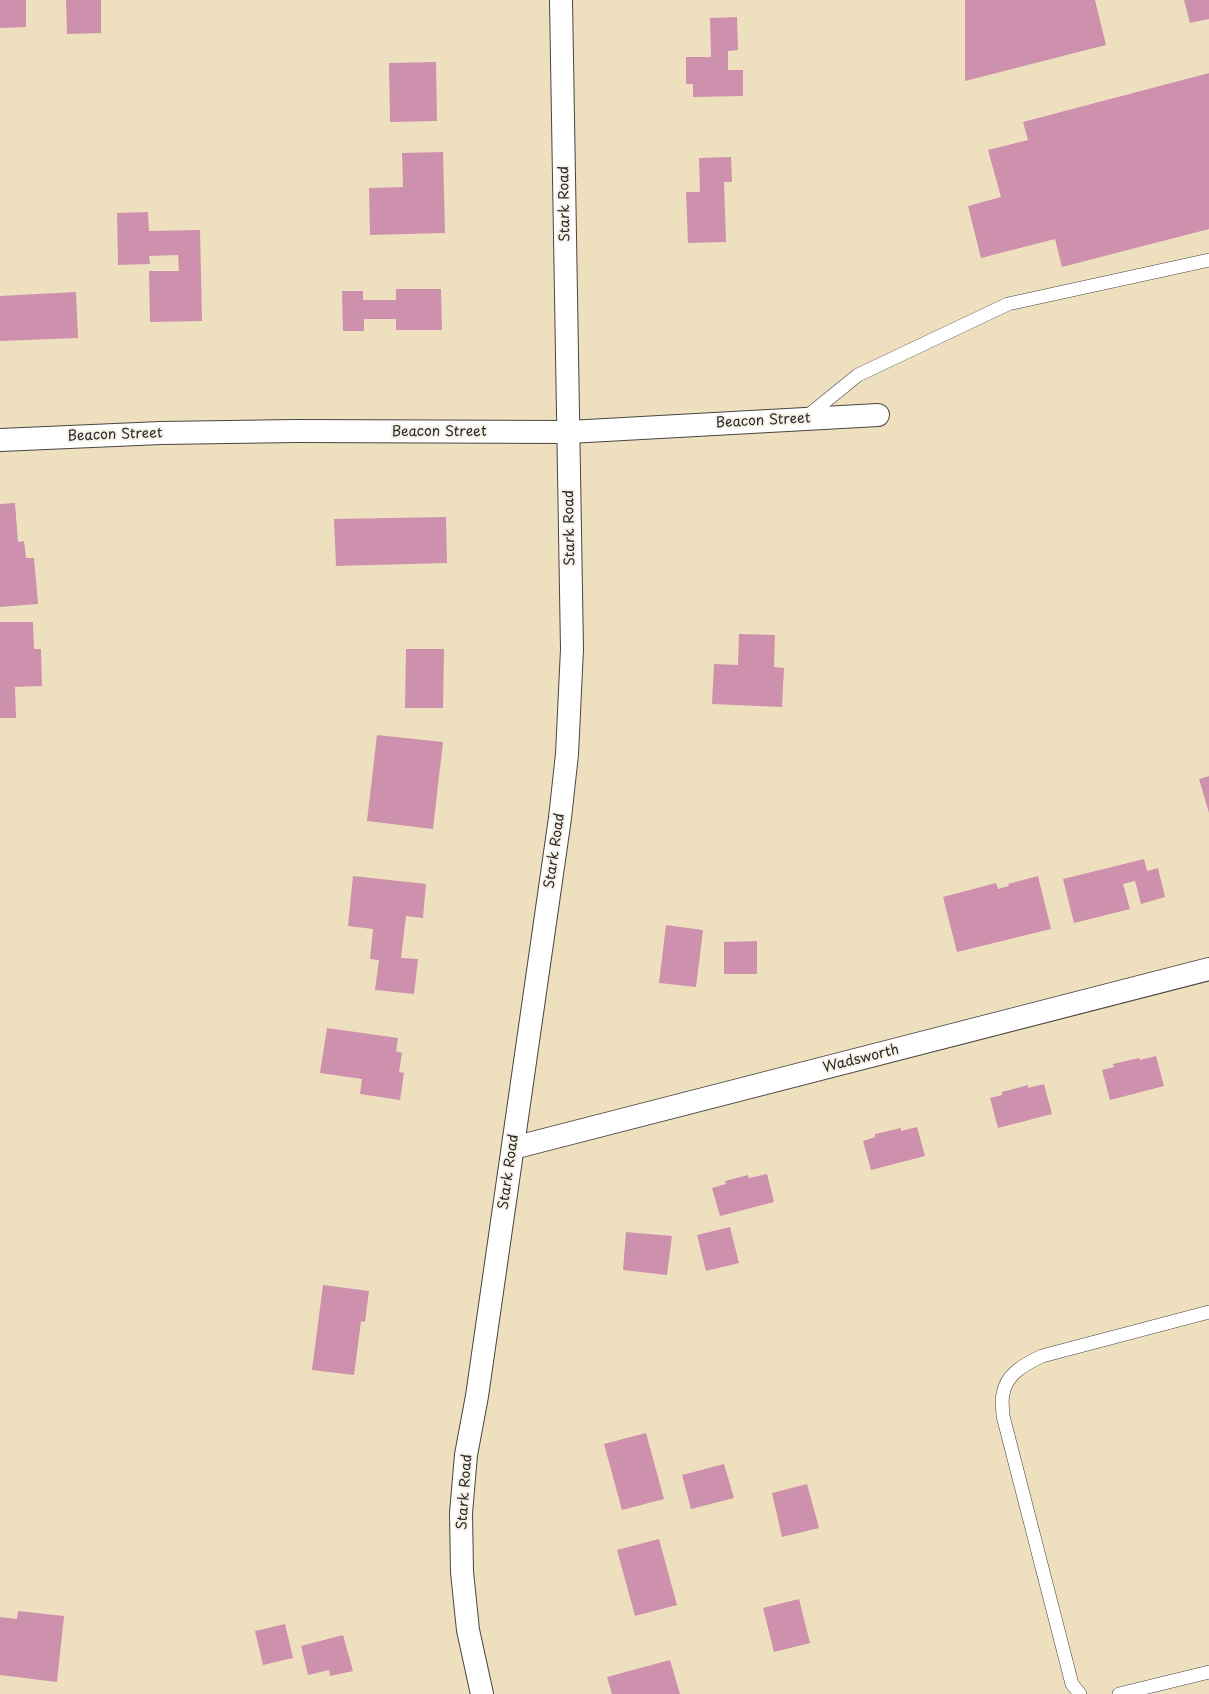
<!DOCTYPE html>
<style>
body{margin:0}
canvas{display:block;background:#eedfbe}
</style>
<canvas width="1209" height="1694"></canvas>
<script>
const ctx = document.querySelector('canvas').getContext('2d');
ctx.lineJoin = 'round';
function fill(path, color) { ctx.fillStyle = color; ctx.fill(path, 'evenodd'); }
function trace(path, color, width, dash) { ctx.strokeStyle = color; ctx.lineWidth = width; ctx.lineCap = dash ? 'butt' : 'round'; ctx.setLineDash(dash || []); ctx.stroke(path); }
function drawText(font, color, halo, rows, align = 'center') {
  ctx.font = font + ' "Playpen Sans",sans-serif'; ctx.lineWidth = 4; ctx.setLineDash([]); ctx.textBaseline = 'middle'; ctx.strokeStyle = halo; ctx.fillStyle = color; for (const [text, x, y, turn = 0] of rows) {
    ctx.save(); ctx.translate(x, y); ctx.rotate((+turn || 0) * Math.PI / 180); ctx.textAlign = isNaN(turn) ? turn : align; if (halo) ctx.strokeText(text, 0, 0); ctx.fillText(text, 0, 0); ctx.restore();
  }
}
fill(new Path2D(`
 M0 0H26V27L0 28Z
 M66 0H101V33L67 34Z
 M965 0H1095L1106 45 965 81Z
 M1184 0H1209V19L1190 23Z
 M737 17 738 50 728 51V70H743V96L693 97V84H686V57H711L710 18Z
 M436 62 437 121 390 122 389 63Z
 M1209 73V229L1062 267 1055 239 981 258 968 206 1001 197 988 150 1028 140 1023 122Z
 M443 152 445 233 370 235 369 188 403 187 402 153Z
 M731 157 732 182H724L726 242 688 243 686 192H700L699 158Z
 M148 212 149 231 200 230 202 321 150 322 149 271H179L178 255 149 256 150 264 118 265 117 213Z
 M396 289H441L442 330H396V319H364V331H343L342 291H363V300H396Z
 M76 292 78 338 0 341V296Z
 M15 503 18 542 24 541 26 558H34L38 604 0 607V504Z
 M446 517 447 563 336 566 334 519Z
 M0 622H33L34 649H41L42 686 15 687 16 718H0Z
 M739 634 775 635 774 667 784 668 782 707 712 704 714 664 738 665Z
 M406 649H444L443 708H405Z
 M377 735 443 742 433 829 367 821Z
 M1209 776V813L1199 779Z
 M1144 859 1147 871 1158 868 1165 897 1141 904 1135 881 1123 884 1130 909 1074 923 1063 879Z
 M353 876 426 884 423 918 406 916 401 958 418 959 414 994 375 990 379 960 370 959 373 929 348 926Z
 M1038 876 1051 929 957 952 943 897 996 883 998 889 1009 886 1008 884Z
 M666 925 703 930 696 987 659 983Z
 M757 941V974H724V942Z
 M327 1028 398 1038 396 1051 402 1053 399 1072 404 1073 400 1100 360 1094 362 1079 320 1073Z
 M1156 1056 1164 1086 1110 1100 1102 1070 1114 1067 1113 1064 1139 1058 1140 1060Z
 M1044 1084 1052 1114 998 1128 990 1098 1002 1095V1092L1028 1085V1088Z
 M917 1127 925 1156 871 1170 863 1141 875 1137V1134L901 1128V1131Z
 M767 1174 774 1202 720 1216 712 1188 726 1184 725 1181 748 1175 749 1178Z
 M730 1227 739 1263 706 1271 697 1235Z
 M626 1232 672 1236 667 1275 623 1270Z
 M323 1285 369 1291 365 1322 361 1321 354 1375 312 1370Z
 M646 1433 664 1499 622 1510 604 1444Z
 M724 1464 734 1498 691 1509 682 1475Z
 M807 1484 819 1528 782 1537 772 1493Z
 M659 1539 677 1605 635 1616 617 1550Z
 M799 1599 810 1643 774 1652 763 1608Z
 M18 1611 64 1616 57 1682 0 1675V1617L17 1619Z
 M285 1624 293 1658 263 1665 255 1631Z
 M343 1635 353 1671 330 1676 329 1670 308 1675 301 1646Z
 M670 1660 680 1694H612L607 1677Z`), '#ce91ad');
const lane = new Path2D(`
 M805 418 858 375 1008 304 1209 260
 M1080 1694 1072 1684 1003 1416C1003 1409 1001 1401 1003 1394 1006 1374 1025 1364 1042 1356L1209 1312
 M1119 1694 1209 1672`);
const street = new Path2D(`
 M0 440 161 433 296 431 569 432 878 415
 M513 1148 1209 969`);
const secondary = new Path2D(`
 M482 1694 468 1630 462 1572 461 1513 466 1455 477 1396 560 818 567 754 572 649 561 0`);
trace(lane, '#484641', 14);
trace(street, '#484641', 24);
trace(secondary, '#484641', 24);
trace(lane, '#fff', 13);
trace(street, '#fff', 22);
trace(secondary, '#fff', 22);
drawText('14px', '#2b2b2b', '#f7f3e8', [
 ["Stark Road",565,204,-91],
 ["Beacon Street",763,421,-3],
 ["Beacon Street",439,432],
 ["Beacon Street",115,435,-2],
 ["Stark Road",570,528,-91],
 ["Stark Road",555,851,-82],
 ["Wadsworth",861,1059,-14],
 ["Stark Road",509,1172,-82],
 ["Stark Road",465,1492,-86]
]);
</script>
